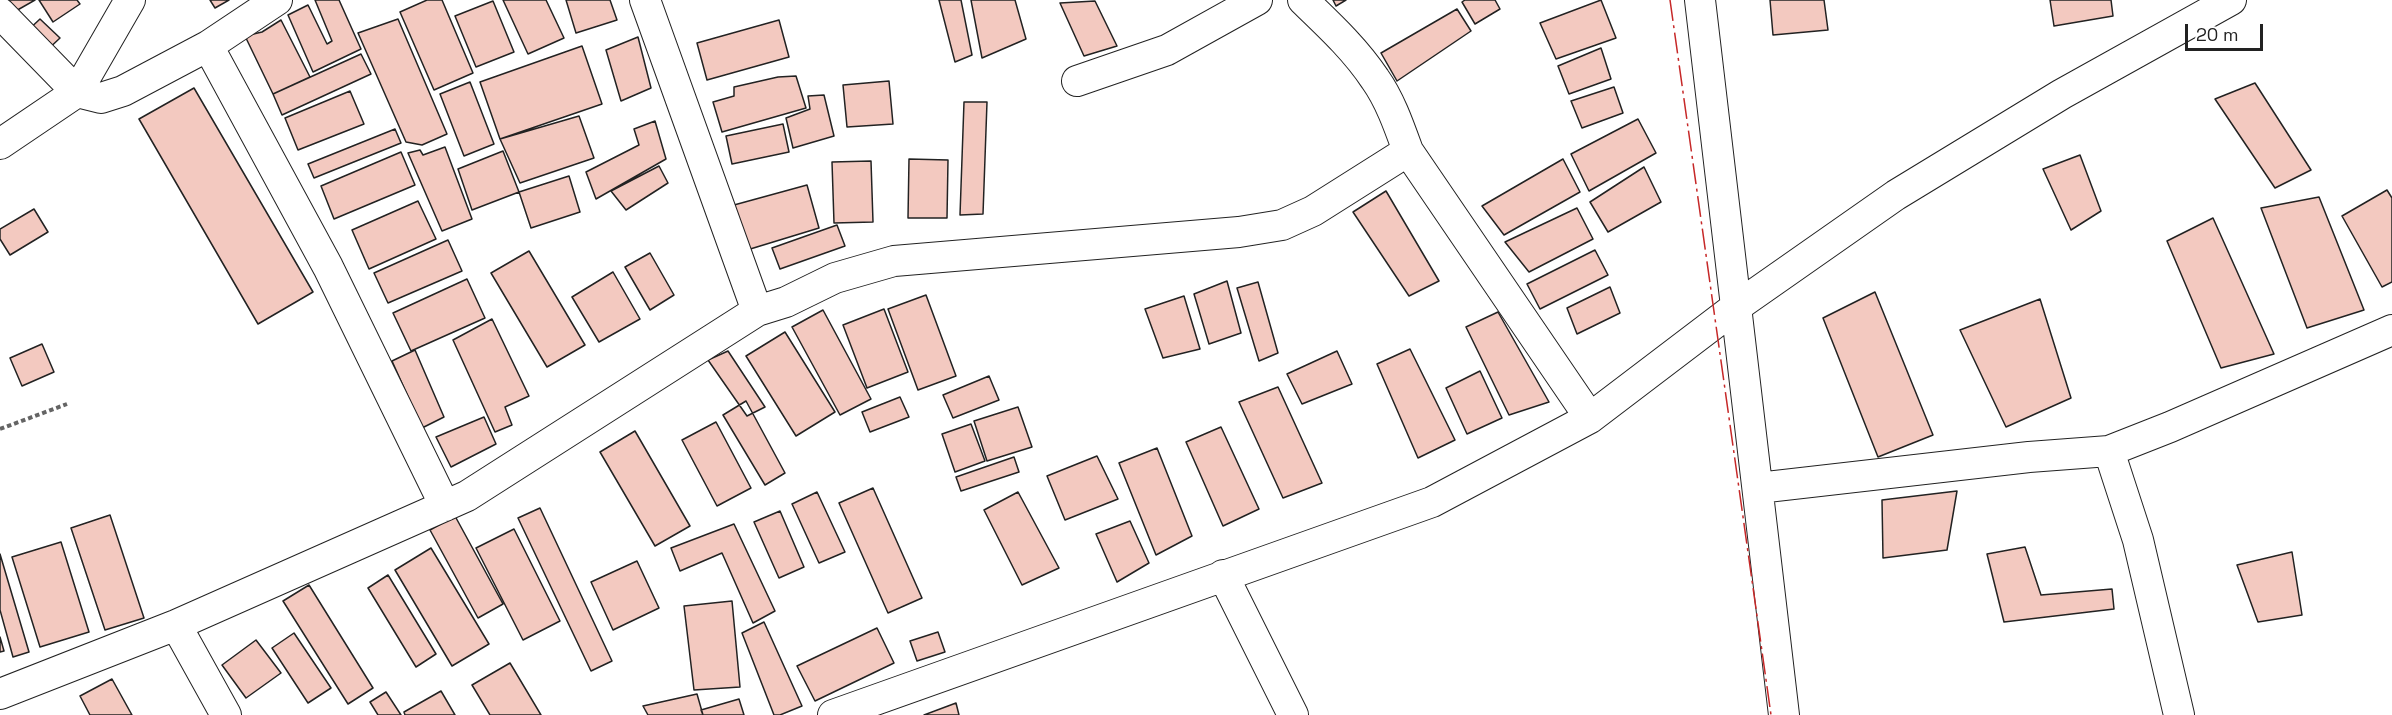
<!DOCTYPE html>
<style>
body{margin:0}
#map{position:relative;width:2392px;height:715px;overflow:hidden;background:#fff;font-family:"Space Grotesk",sans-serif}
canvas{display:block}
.scale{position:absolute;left:2185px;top:24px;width:78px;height:27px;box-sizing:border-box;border:3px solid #222;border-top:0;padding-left:8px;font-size:18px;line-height:21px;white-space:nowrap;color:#222;-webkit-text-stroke:4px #fff;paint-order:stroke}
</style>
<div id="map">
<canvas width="2392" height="715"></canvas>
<div class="scale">20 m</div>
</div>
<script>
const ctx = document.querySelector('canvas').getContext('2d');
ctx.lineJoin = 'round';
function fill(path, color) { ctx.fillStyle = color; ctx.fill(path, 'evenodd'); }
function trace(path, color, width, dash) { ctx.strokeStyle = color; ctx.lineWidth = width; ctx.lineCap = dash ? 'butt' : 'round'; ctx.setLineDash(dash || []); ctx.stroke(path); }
const building = new Path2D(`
 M5 0H35L14 12Z
 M39 0H77L80 4 53 22Z
 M210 0H229L215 8Z
 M315 0H339L361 49 313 72 288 15 308 5 327 44 332 41Z
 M427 0H442L473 73 434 90 400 12Z
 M503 0H546L564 38 528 54Z
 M566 0H610L617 20 576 33Z
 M939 0H961L972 55 955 62Z
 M971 0H1015L1026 39 982 58Z
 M1333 0H1346L1336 6Z
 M1465 0H1495L1500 9 1475 24 1462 2Z
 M1601 0 1616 38 1556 59 1540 23Z
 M1770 0H1824L1828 30 1773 35Z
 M2050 0H2111L2113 16 2054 26Z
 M493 1 514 52 476 67 455 16Z
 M1095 1 1117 46 1084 56 1060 3Z
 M1457 9 1471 31 1397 81 1381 53Z
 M40 19 60 38 44 53 25 33Z
 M398 19 447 134 422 145 406 142 358 33Z
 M281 20 310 77 273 94 245 36 262 32Z
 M779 20 789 57 707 80 697 43Z
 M638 37 651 88 621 101 606 50Z
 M582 46 602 104 500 139 480 82Z
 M1601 48 1611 79 1569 94 1558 66Z
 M361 54 371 74 282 115 273 94Z
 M796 76 806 108 722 132 713 102 734 96V87L778 77Z
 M889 81 893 124 847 127 843 85Z
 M470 82 494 144 464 156 440 94Z
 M2255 83 2311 170 2275 188 2215 99Z
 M1614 87 1623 113 1582 128 1571 101Z
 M194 88 313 292 258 324 139 119Z
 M350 91 364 124 298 150 285 118Z
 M824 95 834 136 793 148 786 118 810 109 808 96Z
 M964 102H987L983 214 960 215Z
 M579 116 594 158 520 183 500 139Z
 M1638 119 1656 153 1589 191 1571 154Z
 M655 121 666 159 596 199 586 172 639 145 634 129Z
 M783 124 789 152 732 164 726 136Z
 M395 129 401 143 314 178 308 164Z
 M445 147 472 219 442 231 408 153 420 150 423 155Z
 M503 151 519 192 472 210 458 169Z
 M401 152 415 185 334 219 321 186Z
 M2080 155 2101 211 2071 230 2043 169Z
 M909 159 948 160 947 218H908Z
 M1563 159 1580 192 1504 235 1482 206Z
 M871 161 873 222 834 223 832 162Z
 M659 166 668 183 626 210 611 191Z
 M1644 167 1661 202 1608 232 1590 202Z
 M569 176 580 212 531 228 519 192Z
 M807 185 819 228 747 250 734 205Z
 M2387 190 2392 198V282L2382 287 2342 216Z
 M1386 191 1439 281 1409 296 1353 212Z
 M2319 197 2364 310 2307 328 2261 208Z
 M418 201 436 239 369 269 352 230Z
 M1577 208 1593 239 1529 272 1505 242Z
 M34 209 48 232 10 255 0 239V229Z
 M2213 218 2274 354 2221 368 2167 241Z
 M837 225 845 246 780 269 772 248Z
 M448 240 462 271 388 303 374 273Z
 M1595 250 1608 275 1540 309 1527 284Z
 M529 251 585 345 547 367 491 273Z
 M650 253 674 295 650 310 625 267Z
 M613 272 640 319 599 342 572 297Z
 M467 279 485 318 411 351 393 313Z
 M1227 281 1241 333 1209 344 1194 294Z
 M1258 282 1278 353 1259 361 1237 288Z
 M1610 287 1620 313 1577 334 1567 308Z
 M1875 292 1933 435 1878 457 1823 318Z
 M926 295 956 376 918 390 888 309Z
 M1184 296 1200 349 1163 358 1145 309Z
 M2040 299 2071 398 2006 427 1960 330Z
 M884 309 908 372 867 388 843 325Z
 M823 310 871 399 840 415 792 327Z
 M1498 312 1549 402 1509 415 1466 327Z
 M492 319 529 396 505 407 512 425 495 432 453 340Z
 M785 332 835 412 796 436 746 356Z
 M42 344 54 372 22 386 10 358Z
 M1410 349 1455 440 1418 458 1377 364Z
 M415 350 444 417 422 428 392 361Z
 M728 351 765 407 747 416 708 360Z
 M1337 351 1352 384 1302 404 1287 374Z
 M1480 371 1502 418 1467 434 1446 388Z
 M989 376 999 400 953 418 943 395Z
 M1278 387 1322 483 1283 498 1239 402Z
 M900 397 909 417 870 432 862 412Z
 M746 401 785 473 765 485 723 415Z
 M1018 407 1032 447 987 461 974 421Z
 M484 417 496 444 451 467 436 437Z
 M716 422 751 488 717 506 682 440Z
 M971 424 985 461 955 472 942 434Z
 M1221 427 1259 509 1223 526 1186 442Z
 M635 431 690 526 655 546 600 452Z
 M1157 448 1192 536 1156 555 1119 463Z
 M1097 456 1118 499 1065 520 1047 476Z
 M1014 457 1019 472 961 491 956 477Z
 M873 488 922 598 888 613 839 503Z
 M1957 491 1947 550 1883 558 1882 500Z
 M817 492 845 552 819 563 792 504Z
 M1018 492 1059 568 1022 585 984 510Z
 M540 508 612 661 591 671 518 518Z
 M780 511 804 567 779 578 754 522Z
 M110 515 144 618 105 630 71 528Z
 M455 516 503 604 478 618 430 530Z
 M1130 521 1149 563 1117 582 1096 534Z
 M734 524 775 611 753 623 722 553 680 571 671 548Z
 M514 529 560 621 523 640 476 548Z
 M61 542 89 632 40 647 12 557Z
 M2025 547 2041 595 2112 589 2114 609 2004 622 1987 554Z
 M431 548 489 644 452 666 395 570Z
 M2292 552 2302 615 2258 622 2237 565Z
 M0 554 29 652 13 657 0 610Z
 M637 561 659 608 613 630 591 582Z
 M388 575 436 654 416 667 368 588Z
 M309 585 373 688 348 704 283 601Z
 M732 601 740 687 694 690 684 606Z
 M764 622 802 706 780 715H774L742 633Z
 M877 628 894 663 815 701 797 666Z
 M938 632 945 652 917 661 910 641Z
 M294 633 331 688 308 703 272 648Z
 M0 637 4 651 0 652Z
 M256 640 281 673 246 698 222 665Z
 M510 663 541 715H490L472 685Z
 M112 679 132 715H90L80 696Z
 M441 691 455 715H405L404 712Z
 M386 692 401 715H378L370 702Z
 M697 694 703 715H648L643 706Z
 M739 699 744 715H703L701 710Z
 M956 703 959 715H924Z`);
fill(building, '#f3c9c0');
trace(building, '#222', 1.5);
const minor = new Path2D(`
 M645 0 757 311
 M1303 0C1329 25 1355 49 1375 79 1390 100 1399 126 1408 151L1590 418
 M1700 0 1784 715
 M0 13 77 92 101 98 123 91 208 46 277 0
 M208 46 328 267 445 506
 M1077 81 1167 50 1257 0
 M0 144 77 92 130 0
 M2109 451 2138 540 2179 715
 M1758 488 2029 457 2109 451 2170 427 2392 330
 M1223 575 1293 715
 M176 625 226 715
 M0 694 176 625 467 496 757 311 786 302 835 278 894 261 1239 232 1282 225 1313 211 1408 151
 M833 715 1432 502 1590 418 1736 307 1896 195 2062 94 2231 0`);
trace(minor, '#222', 32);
trace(new Path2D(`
 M0 429 67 404`), '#646464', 4, [4.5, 3]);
trace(minor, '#fff', 30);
trace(new Path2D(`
 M1670 0 1771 715`), '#c62828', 1.5, [21, 4.5, 3, 4.5]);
</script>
